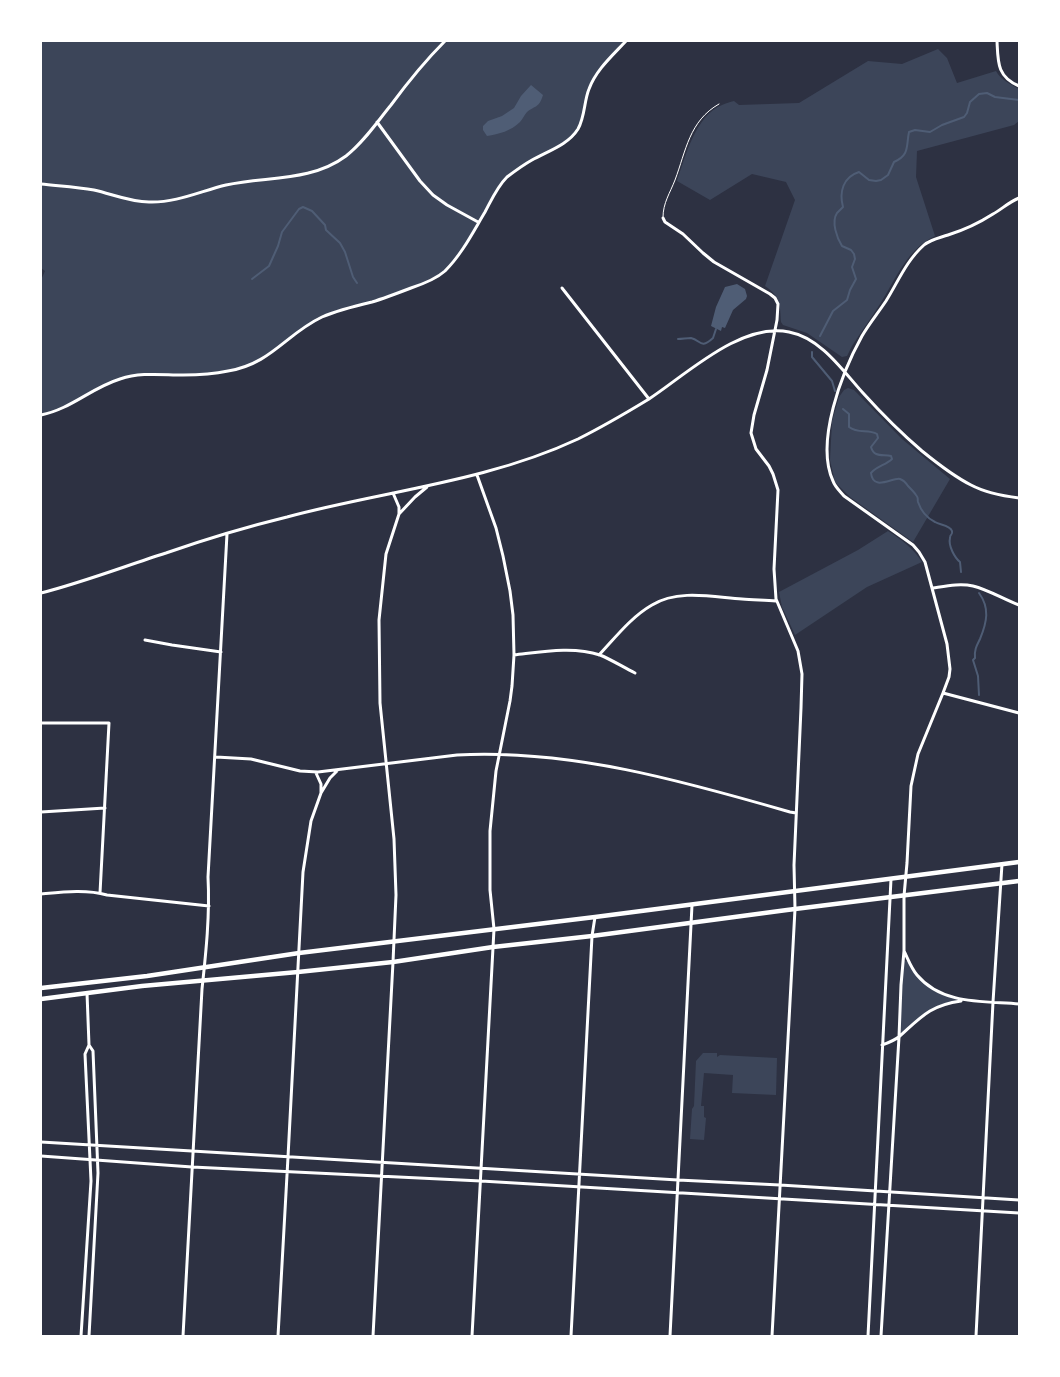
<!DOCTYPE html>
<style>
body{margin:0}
#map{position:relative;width:1060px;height:1377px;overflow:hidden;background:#2d3142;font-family:"Open Sans",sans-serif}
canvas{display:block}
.frame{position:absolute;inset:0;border:42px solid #fff;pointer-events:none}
</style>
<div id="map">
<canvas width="1060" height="1377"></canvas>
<div class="frame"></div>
</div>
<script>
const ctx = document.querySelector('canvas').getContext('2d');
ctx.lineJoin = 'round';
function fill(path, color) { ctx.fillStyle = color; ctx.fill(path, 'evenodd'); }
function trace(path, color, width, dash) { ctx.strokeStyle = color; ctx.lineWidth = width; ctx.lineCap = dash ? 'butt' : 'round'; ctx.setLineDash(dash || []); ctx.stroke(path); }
fill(new Path2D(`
 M41 41H626L596 74 589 89 582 120 572 137 518 169 500 185 468 243 446 270 440 274 413 287 321 318 253 364 216 373 140 375 107 384 71 405 41 415V280L45 271 41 268Z
 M938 49 947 58 957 83 996 71C1001 80 1010 84 1019 89V121L1014 125 917 151 916 177 935 236C906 250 896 279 880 304 871 318 861 332 852 346L847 356 842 357 807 333 783 325 781 322C780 305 781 297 765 286L795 200 786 182 752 174 710 200 677 181C685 157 696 115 722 105 726 103 730 102 734 101L739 105 799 103 868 61 902 64Z
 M848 388 854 390 902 439 950 479 913 542 850 497 835 482 830 460 832 421 839 397 844 390Z
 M888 531C902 540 913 548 922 562L867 587 795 635 782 607 779 592 858 550Z
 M903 961H910C920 986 942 994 967 1000L959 1001 928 1012 899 1037Z
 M703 1053H717V1057L720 1055 777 1058 776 1095 732 1093 733 1075 704 1073 701 1106H704V1117L706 1118 704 1140 690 1139 692 1109 694 1106 696 1061Z`), '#3c4559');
fill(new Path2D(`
 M531 85 543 95C539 108 536 105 527 112 524 115 523 119 520 122 511 131 499 134 487 136L483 130V126L488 121 502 116 514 108 521 96Z
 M737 284 745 289 747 296 746 299 733 310 725 328 722 327 721 331 711 326 716 307 725 287Z`), '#4f5d75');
trace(new Path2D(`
 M252 279 269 266 278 246 282 232 299 209 303 207 312 211 325 225 326 230 340 243 345 252 353 277 357 283
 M820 336 833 311 847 300 850 290 856 279 852 267 855 259 854 254 851 250 842 246C837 238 831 222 837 213 839 211 841 209 843 207 839 192 843 177 859 172L869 180 876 181 881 180 888 175 894 162C910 155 906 146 909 132L915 130 930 132 942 125 964 117 967 113 970 102 979 94 987 93 995 97 1019 100
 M678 339C682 339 687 338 691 338 701 340 700 350 713 338L716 329
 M812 352V357L832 381 835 391
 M843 409 849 414V427C858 434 868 429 877 434L878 438 871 447C874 458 883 454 891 456L892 459C886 465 877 466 871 473 873 492 893 477 900 479 903 480 906 483 908 486 911 489 914 492 916 495 919 499 917 497 918 502 921 511 927 518 935 522 940 525 950 525 952 531 953 536 950 533 950 538 948 546 955 558 960 562L961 572
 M979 695 978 676 973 660 975 658C974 650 977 645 980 639 987 622 990 608 979 593`), '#4f5d75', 2);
trace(new Path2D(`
 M663 217C663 203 670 193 675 180 686 151 689 121 719 104`), '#fff', 1);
trace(new Path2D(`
 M997 41C998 62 997 77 1019 86
 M377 122 420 181 433 195 447 205 478 222
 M41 184C59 186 77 187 94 190 112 194 130 202 149 202 176 203 201 191 226 185 267 176 311 182 346 156 364 142 377 122 391 105 408 82 425 61 445 41
 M663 218 665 222 683 234 703 253 714 262 770 294 775 298 778 304 777 320 767 370 754 415 751 433 756 449 769 466 773 474 778 490 774 569 776 599 798 651 802 674 801 708 794 865 795 909 772 1336
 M562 288 649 399
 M41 415C71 409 91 388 120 379 141 372 162 375 183 375 198 375 214 374 228 371 271 364 286 334 322 317 338 310 355 306 372 302 385 298 398 293 411 288 423 284 436 279 445 271 462 254 473 232 485 212 492 199 497 187 507 177 515 171 523 165 532 160 548 151 568 145 578 129 585 117 584 101 589 89 596 70 612 56 626 41
 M393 493 399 507V514
 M933 588C946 586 960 583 973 586 989 590 1003 599 1019 605
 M41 593C84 582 125 566 166 553 206 539 246 527 287 517 384 491 486 482 578 439 602 427 626 413 649 399 687 374 741 322 789 332 821 338 843 371 863 393 882 414 901 433 922 451 938 464 953 476 971 485 986 493 1003 496 1019 498
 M145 640 172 645 221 652
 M514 655C541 652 573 646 600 655 612 660 623 667 635 673
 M599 655C615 638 631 617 652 605 678 589 713 597 742 599 753 600 765 600 776 601
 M943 693 1019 713
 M41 723H109L100 893
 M216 757 251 759 300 771 318 772 457 755C570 749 683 781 790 812L796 813
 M316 773 321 784V793
 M41 812 105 808
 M41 894C62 892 86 889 107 895L209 906
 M904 951C908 959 911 968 917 975 942 1005 984 1001 1019 1004
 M89 1045 93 1051 98 1173 89 1336
 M882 1045C888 1043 895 1040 900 1036 921 1017 931 1005 961 1001
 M41 1142 678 1180 780 1185 1019 1200
 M41 1156 192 1167 481 1181 1019 1213
 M81 1336 91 1181 85 1054 89 1045 87 993
 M183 1336 202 989C206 952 210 915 208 877L227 534
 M278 1336 288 1157 303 872 311 821 321 793 330 778 337 771
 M373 1336 393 962 396 895 394 839 380 703 379 620 386 554 399 514 415 497 427 487
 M472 1336 494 929 490 890V831L496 771 510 701 512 686 514 655 513 615 510 591 503 556 496 528 477 475
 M571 1336 592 936 595 917
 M670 1336 692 905
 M868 1336 891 879
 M881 1336 899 1037 901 985 904 951V896L907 863 911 786 918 754 943 693 949 677 950 669 947 644 925 562 919 552 913 545 844 496C840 491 835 487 833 481 815 442 842 372 862 336 869 324 878 313 886 301 898 282 906 261 924 245 931 239 939 238 948 235 964 230 979 223 993 214 1002 209 1009 202 1019 198
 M976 1336 993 1002 1002 864`), '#fff', 3);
trace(new Path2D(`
 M41 988 147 976 299 953 595 917 1019 862
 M41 999 142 986 298 972 393 962 493 947 592 936 787 910 1019 881`), '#fff', 4.5);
</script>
